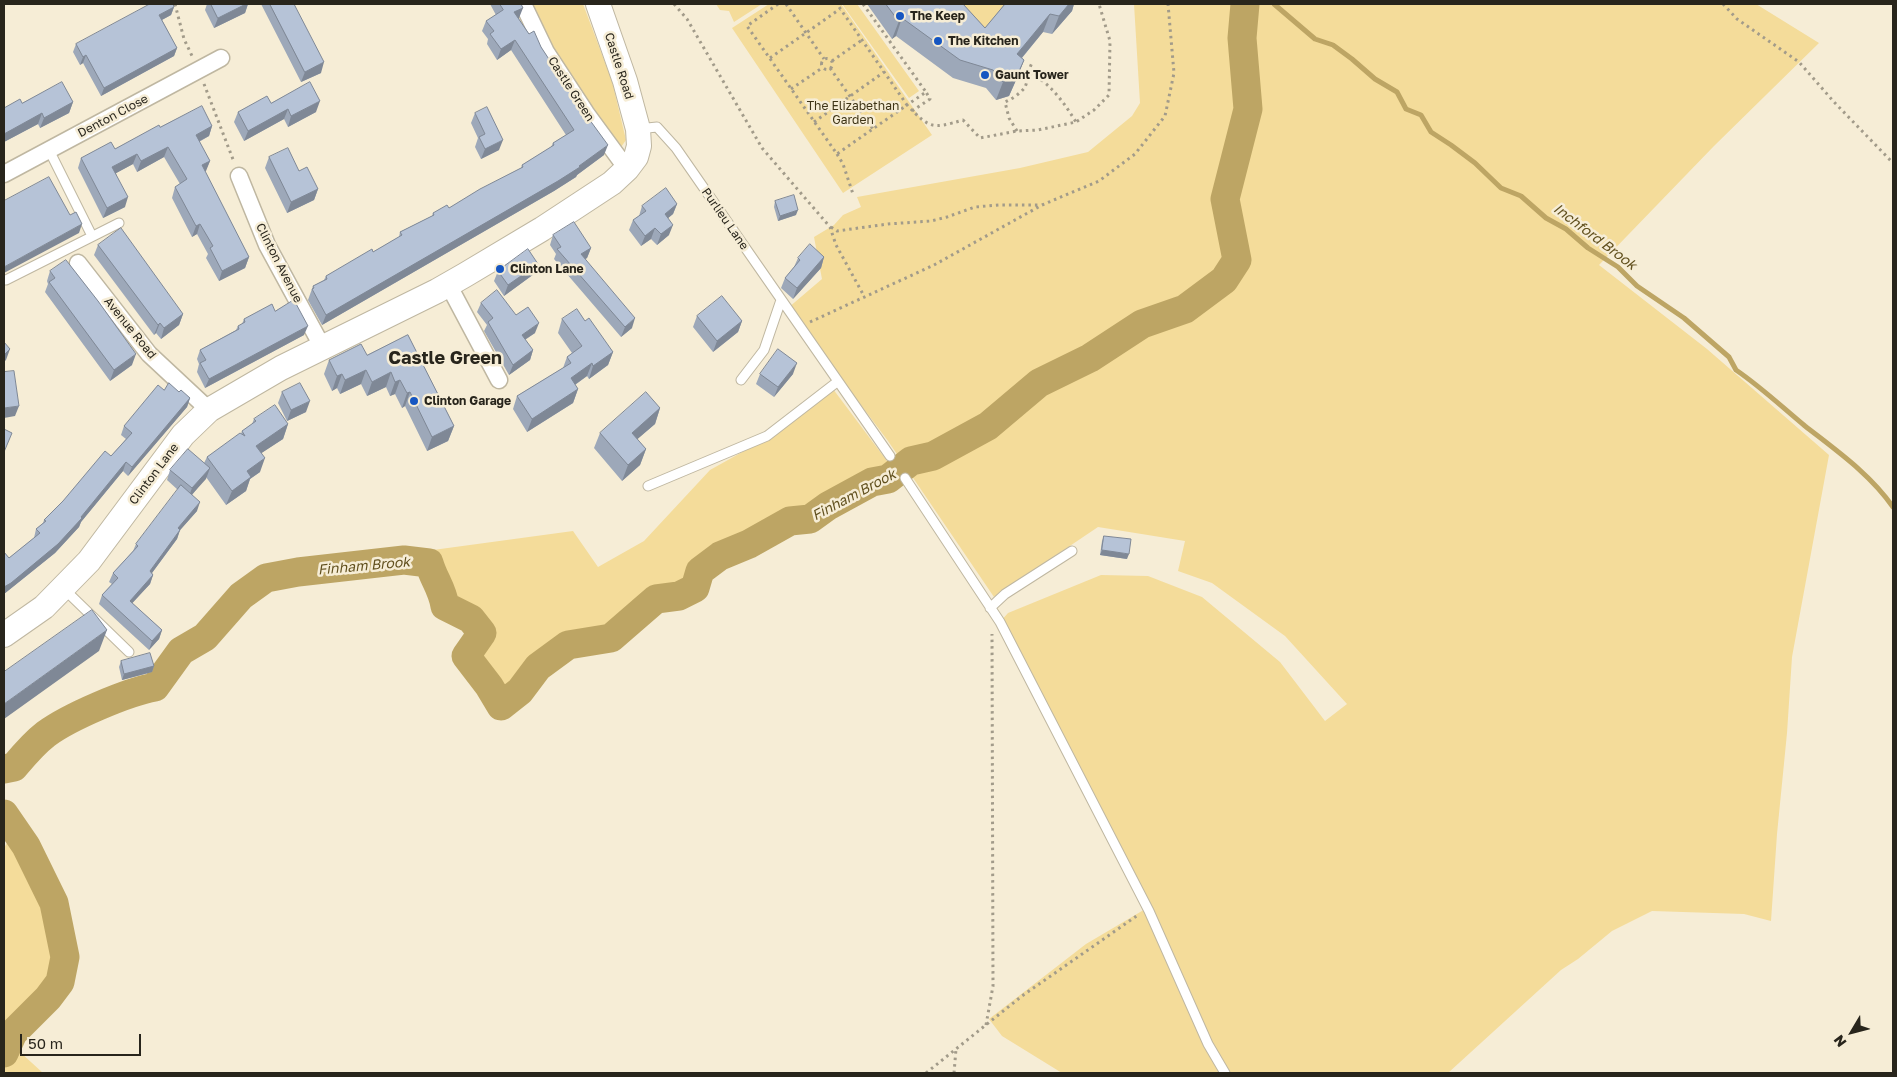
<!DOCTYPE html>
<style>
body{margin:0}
#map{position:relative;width:1897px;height:1077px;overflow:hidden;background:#f6edd6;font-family:"Golos Text",sans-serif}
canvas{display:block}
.frame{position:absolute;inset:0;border:5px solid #28251c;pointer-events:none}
.north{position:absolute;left:1827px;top:1007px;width:50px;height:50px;-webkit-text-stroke:4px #f6edd6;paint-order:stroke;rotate:233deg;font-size:14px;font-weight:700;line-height:20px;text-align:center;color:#28251c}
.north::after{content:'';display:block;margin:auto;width:18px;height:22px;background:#28251c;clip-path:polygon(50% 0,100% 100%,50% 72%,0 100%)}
.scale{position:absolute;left:20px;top:1034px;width:121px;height:22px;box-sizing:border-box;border:2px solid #28251c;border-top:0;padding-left:6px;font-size:15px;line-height:18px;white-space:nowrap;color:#28251c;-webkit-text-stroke:4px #f6edd6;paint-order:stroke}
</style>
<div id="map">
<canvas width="1897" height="1077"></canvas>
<div class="frame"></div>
<div class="north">N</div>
<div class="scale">50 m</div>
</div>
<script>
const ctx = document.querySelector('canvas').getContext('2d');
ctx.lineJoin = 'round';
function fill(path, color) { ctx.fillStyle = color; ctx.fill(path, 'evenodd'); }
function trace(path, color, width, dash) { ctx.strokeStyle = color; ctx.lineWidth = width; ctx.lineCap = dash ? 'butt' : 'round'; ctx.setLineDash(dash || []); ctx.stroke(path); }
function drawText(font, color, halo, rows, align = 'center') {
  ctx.font = font + ' "Golos Text",sans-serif'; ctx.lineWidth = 5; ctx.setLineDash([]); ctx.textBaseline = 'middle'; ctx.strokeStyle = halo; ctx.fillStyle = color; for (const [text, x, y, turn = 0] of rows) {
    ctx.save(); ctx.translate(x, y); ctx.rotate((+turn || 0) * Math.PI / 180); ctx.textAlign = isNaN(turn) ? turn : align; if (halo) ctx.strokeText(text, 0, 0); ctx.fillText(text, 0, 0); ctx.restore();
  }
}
fill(new Path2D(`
 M533 4H583L612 81 626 140 619 150 561 68Z
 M716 4H762L734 22 729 11 720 10Z
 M769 4H841L932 135 843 193 732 28Z
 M842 4H857L919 91 909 98Z
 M941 4H1013L978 46Z
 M1134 4H1756L1819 43 1714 146 1599 265 1707 349 1829 455 1792 657 1787 733 1777 834 1771 921 1744 914 1652 911 1612 931 1578 959 1561 970 1448 1073H1062L1002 1036 989 1019 1086 944 1147 908 1000 622 1008 613 1101 575 1148 576 1202 597 1280 662 1325 721 1347 704 1285 636 1212 583 1178 571 1185 541 1098 527 994 597 888 441 788 308 822 279 814 237 834 225 843 215 861 207 857 197 1020 168 1088 152 1132 116 1140 103Z
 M833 389 896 473 888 479 872 482 828 506 810 519 790 521 749 544 720 556 700 571 695 588 679 596 656 599 611 638 568 645 538 667 520 691 501 706 489 686 466 656 482 633 471 619 445 606C441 580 424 577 433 550L573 531 598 567 644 541 710 470 771 436Z
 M14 830C39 865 71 924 63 969 62 973 62 979 59 983 46 1006 20 1019 9 1042L43 1073H4V848Z`), '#f4dc9a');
trace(new Path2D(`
 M1274 4 1315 39 1333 45 1352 59 1375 79 1397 92 1406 109 1421 115 1431 132 1451 145 1475 163 1501 188 1521 196 1546 218 1566 229 1588 248 1618 267 1637 286 1684 318 1729 357 1736 370C1761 387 1782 407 1805 426 1837 451 1870 474 1893 507`), '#bda564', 5);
trace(new Path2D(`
 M4 769 14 767C24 755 33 744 46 734 69 717 127 692 155 687L181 651 205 637 241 596 266 578 298 572 404 560 429 563C434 580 442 588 445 606L471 619 482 633 466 656 489 686 501 706 520 691 538 667 568 645 611 638 656 599 679 596 695 588 700 571 720 556 749 544 790 521 810 519 828 506 872 482 888 479 911 461 933 456 988 426 1039 383 1090 358 1142 324 1185 309 1224 280 1237 260 1225 199 1248 109 1242 38 1245 4
 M4 814 26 846 54 903 65 957 60 982 48 998 13 1033 4 1053`), '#bda564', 29);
const service = new Path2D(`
 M638 129 657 127 676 148 890 456
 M49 150 92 236
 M6 280 119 223
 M741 380 764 350 781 300
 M905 478 1000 622 1149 911 1208 1044 1225 1073
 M648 486 767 436 837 382
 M63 588 129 652
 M990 608 1005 594 1072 551`);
const minor = new Path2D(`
 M523 4 546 52 586 113 627 169
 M4 174 221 58
 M239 176 267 245 323 348
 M78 263 149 354 209 410
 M448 284 499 380`);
const secondary = new Path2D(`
 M4 635 44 607 89 561 183 435 209 410 281 368 437 291 465 275 542 229 612 183 627 169 636 157 639 146 638 129 625 81 598 4`);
trace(service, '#bfb7a1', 11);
trace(minor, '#bfb7a1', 19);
trace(secondary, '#bfb7a1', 26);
trace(new Path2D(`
 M175 4 184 39 193 58
 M674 4 687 19 762 148 830 227 836 245 864 296
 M778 4 747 26 837 154 907 105 837 4
 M786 4 824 59
 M863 4 926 92 907 105C930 129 932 129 963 120L980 138 1017 131 1038 130 1076 122 1094 110 1109 95 1110 41 1099 4
 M1723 4 1737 19 1799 62 1834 102 1893 163
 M770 58 840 9
 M821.5 64a5.5 5.5 0 1 1 11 0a5.5 5.5 0 1 1-11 0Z
 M832 61 862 40
 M830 68 873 129
 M1018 68C1046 77 1061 98 1076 122
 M204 84 234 162
 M791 89 822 68
 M912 111 930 99 926 92
 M814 122 884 72
 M1017 131 1009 118 1005 102C1012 99 1021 93 1025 87 1028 81 1028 70 1032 63
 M837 154 843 164 853 194
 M831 227 837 231 888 224 931 221 947 217 975 207 999 205H1041
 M810 322 934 265 1042 205 1099 181 1135 154 1165 116 1174 73 1168 4
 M986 1025 993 986 992 634
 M926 1073 1022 996 1138 915
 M954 1073 956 1049`), '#a29b8a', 3, [2.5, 4]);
trace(service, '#fff', 9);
trace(minor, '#fff', 16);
trace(secondary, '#fff', 24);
fill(new Path2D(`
 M207 4H248L245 13 214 28 205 10Z
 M261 4H294L321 73 301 82Z
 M490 4H521L518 18 529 34 541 47 604 155 577 175 576 177 554 191 322 325 308 300 313 286 324 280 326 276 373 252 399 237 400 232 432 216 433 213 449 208 521 168 522 165 551 147 553 143 566 135 511 50 497 60 487 44 488 39 482 31 486 21 496 15Z
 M867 4H963L985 28 1005 4H1074L1072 11 1052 34 1043 32 1022 58 1024 60 1017 78 1009 96 996 100 986 88 953 78 896 36 892 39Z
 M174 7 171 15 162 20 177 48 174 56 101 96 83 63 80 65 73 52 76 44Z
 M73 102 69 113 40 128 38 124 4 142V108L22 103Z
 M271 103 316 112 288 127 284 119 244 141 234 122 238 112Z
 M475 113 499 150 481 159 475 147 478 138 471 123Z
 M212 126 209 136 199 142 210 161 205 172 249 257 245 268 219 281 206 258 208 254 197 234 192 237 172 198 175 187 180 184 164 157 137 172 133 164 116 173 125 207 103 218 78 168 81 158 115 149 160 127Z
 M269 157 299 171 318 189 314 200 287 213 265 168Z
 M775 201 796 215 778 221 774 207Z
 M677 204 673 214 668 218 669 235 657 245 651 239 641 246 629 230 633 220 639 216 642 206Z
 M553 235 591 248 587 258 585 259 632 328 621 337 554 259 556 254 550 245Z
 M98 245 183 314 179 325 161 339 156 333 154 335 94 255Z
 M824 257 821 268 793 299 781 288 785 278 794 267 798 258Z
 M538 264 534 274 504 296 494 281 498 271Z
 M50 271 132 365 110 381 45 292 48 284 47 281Z
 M481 303 516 315 535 333 525 340 533 350 530 360 509 375 484 331 487 325 477 312Z
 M275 311 304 335 205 388 197 372 199 364 197 359 200 350 236 330 238 326 242 324 244 319Z
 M697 316 742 321 738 332 713 352 693 327Z
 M562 319 585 321 613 352 608 365 589 379 587 376 575 385 578 389 573 403 527 432 513 409 517 396 563 368 567 357 572 353 558 333Z
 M408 335 454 426 448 441 427 451 405 406 402 408 395 394 390 396 386 387 367 396 361 384 340 394 337 388 332 391 324 374 329 360 367 355Z
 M760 374H793L774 397 756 384Z
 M164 390 179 392 190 398 187 407 128 476 123 471 81 522 79 527 55 553 4 594V552L9 558 34 538 36 529 43 523 44 520 111 456 126 439 121 435 124 426Z
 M282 392 306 412 287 421 278 403Z
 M660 408 655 424 637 439 646 449 640 465 622 481 594 448 600 433Z
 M254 419 288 424 283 439 261 453 260 472 250 479 246 491 226 505 206 477 192 495 197 511 180 530 177 539 152 573 153 575 150 584 132 603 162 630 159 639 149 650 99 604 102 595 112 584 109 582 113 573 133 551 136 544 178 490 167 480 170 470 204 463 207 457 241 434 242 431 252 424Z
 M1104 536 1127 559 1100 555 1102 541Z
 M121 661 154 666 152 672 122 680 119 667Z`), '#9da8b9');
fill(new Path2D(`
 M246 4H248L245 13 214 28 218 18Z
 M1069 4H1074L1072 11 1052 34 1059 16Z
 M174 7 171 15 156 23 159 15Z
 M523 8 519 18 510 23 514 12Z
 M1050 14 1043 32 1010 72 1017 54Z
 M902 18 896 36 892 39 899 21Z
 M515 40 511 50 497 60 501 49Z
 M177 48 174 56 101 96 104 88Z
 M86 55 83 63 80 65 83 57Z
 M1024 60 1017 78 1009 96 996 100 1003 82Z
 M324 62 321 73 301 82 305 72Z
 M320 101 316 112 288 127 291 116Z
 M73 102 69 113 40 128 44 118Z
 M288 109 284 119 244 141 248 131Z
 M42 113 38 124 4 142V134Z
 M212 126 209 136 192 145 196 135Z
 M503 140 499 150 481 159 485 149Z
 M608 145 604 155 577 175 576 177 554 191 322 325 326 315 579 166Z
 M168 147 164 157 137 172 141 161Z
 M137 154 133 164 109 177 112 167Z
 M210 161 206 171 198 176 202 165Z
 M318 189 314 200 287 213 291 202Z
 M128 197 125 207 103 218 107 208Z
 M677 204 673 214 661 224 665 214Z
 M798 210 796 215 778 221 780 216Z
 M82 224 79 233 4 273V267Z
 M200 224 197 234 192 237 196 226Z
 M673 225 669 235 657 245 661 234Z
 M655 228 651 239 641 246 645 236Z
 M591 248 587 258 577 264 581 254Z
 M249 257 245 268 219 281 222 271Z
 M824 257 821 268 793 299 797 288Z
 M538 264 534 274 504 296 508 285Z
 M183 314 179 325 161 339 164 328Z
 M635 318 632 328 621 337 625 327Z
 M742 321 738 332 713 352 717 341Z
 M160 323 156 333 154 335 158 325Z
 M539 323 535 333 518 344 522 335Z
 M308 326 304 335 205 388 209 379Z
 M10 349 6 360 4 362V355Z
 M533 350 530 360 509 375 513 365Z
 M613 352 608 365 589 379 593 366Z
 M136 354 132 365 110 381 114 370Z
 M592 363 587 376 566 391 571 378Z
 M797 363 793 374 774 397 778 387Z
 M366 370 361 384 340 394 345 380Z
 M391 372 386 387 367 396 372 382Z
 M342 374 337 388 332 391 337 376Z
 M400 380 395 394 390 396 395 382Z
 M578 389 573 403 527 432 532 419Z
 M410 392 405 406 402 408 407 393Z
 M190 398 187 407 128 476 132 467Z
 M310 401 306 412 287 421 291 410Z
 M19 406 15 416 4 418V408Z
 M660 408 655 424 626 449 632 433Z
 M288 424 283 439 251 460 256 446Z
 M454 426 448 441 427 451 432 437Z
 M646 449 640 465 622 481 628 465Z
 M265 458 260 472 250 479 246 491 226 505 232 491 247 471Z
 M126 462 123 471 81 522 79 527 55 553 4 594V587L81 517Z
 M210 468 206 479 188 499 192 488Z
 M200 502 197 511 174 537 178 528Z
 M180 530 177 539 146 581 150 571Z
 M1102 550 1129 554 1127 559 1100 555Z
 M153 575 150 584 126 610 130 601Z
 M107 630 99 651 4 719V704Z
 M162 630 159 639 149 650 152 641Z
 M154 666 152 672 122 680 124 674Z`), '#7f8896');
const building = new Path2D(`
 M150 4H173L174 7 159 15 177 48 104 88 86 55 83 57 76 44Z
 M211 4H246L218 18Z
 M270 4H294L324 62 305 72Z
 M500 4H521L523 8 514 12 529 34 534 31 541 47 581 108 608 145 579 166 580 167 558 181 326 315 312 289 314 288 313 286 327 279 326 276 372 249 373 252 402 235 400 232 434 215 433 213 447 205 449 208 480 189 523 167 522 165 554 145 553 143 574 130 515 40 501 49 490 34 494 31 486 21 503 10Z
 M886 4H963L985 28 1005 4H1069L1059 16 1050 14 1017 54 1024 60 1016 78 1003 82 993 70 960 60 902 18 899 21Z
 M62 82 73 102 44 118 42 113 4 134V108L20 99 22 103Z
 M310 82 320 101 291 116 288 109 248 131 238 112 267 96 271 103Z
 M202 106 212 126 196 135 210 161 202 165 249 257 222 271 210 248 213 246 200 224 196 226 175 187 187 179 168 147 141 161 137 154 112 167 128 197 107 208 81 158 111 142 115 149 159 125 160 127Z
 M487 107 503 140 485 149 479 137 485 134 475 113Z
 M288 148 299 171 307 167 318 189 291 202 269 157Z
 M49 177 70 215 76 212 82 224 4 267V201Z
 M666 188 677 204 665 214 673 225 661 234 655 228 645 236 633 220 646 211 642 206Z
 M794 195 798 210 780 216 775 201Z
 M574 222 591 248 581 254 635 318 625 327 557 249 561 247 553 235Z
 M121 228 183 314 164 328 160 323 158 325 98 245Z
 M810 244 824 257 797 288 785 278 800 260 798 258Z
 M528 249 538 264 508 285 498 271Z
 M66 260 98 301 136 354 114 370 49 282 55 278 50 271Z
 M497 290 516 315 528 307 539 323 522 335 533 350 513 365 488 322 493 318 481 303Z
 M722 296 742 321 717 341 697 316Z
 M294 300 308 326 209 379 200 363 206 360 200 350 239 329 238 326 245 322 244 319 272 304 275 311Z
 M577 309 585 321 589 318 613 352 593 366 592 363 571 378 578 389 532 419 517 396 571 363 567 357 582 346 562 319Z
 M408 335 454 426 432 437 410 392 407 393 400 380 395 382 391 372 372 382 366 370 345 380 342 374 337 376 329 360 361 344 367 355Z
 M4 342 10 349 4 355Z
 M778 349 797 363 778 387 760 374Z
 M14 371 19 406 4 408V372Z
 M169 383 179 392 181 390 190 398 132 467 126 462 81 517 82 518 58 544 11 583 4 587V552L9 558 40 533 36 529 46 521 44 520 63 501 105 451 111 456 132 433 124 426 158 385 164 390Z
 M300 383 310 401 291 410 282 392Z
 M646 392 660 408 632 433 646 449 628 465 600 433Z
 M275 405 288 424 256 446 265 458 247 471 251 477 232 491 207 457 240 433 245 436 242 431 256 421 254 419Z
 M4 429 12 433 4 452Z
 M188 449 210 468 192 488 170 470Z
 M181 485 200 502 178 528 180 530 150 571 153 575 130 601 162 630 152 641 102 595 118 578 113 573 138 546 136 544Z
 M1104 536 1131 539 1129 554 1102 550Z
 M92 610 107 630 4 704V672Z
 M150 653 154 666 124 674 121 661Z`);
fill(building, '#b6c3d7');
trace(building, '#7f8896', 1);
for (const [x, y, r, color] of [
 [900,16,5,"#1656c1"],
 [938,41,5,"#1656c1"],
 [985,75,5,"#1656c1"],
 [500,269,5,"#1656c1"],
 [414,401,5,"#1656c1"]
]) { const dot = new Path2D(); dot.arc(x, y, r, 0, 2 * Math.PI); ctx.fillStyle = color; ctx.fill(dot); trace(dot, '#f6edd6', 2); }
drawText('bold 12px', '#28251c', '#f6edd6', [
 ["The Keep",910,16],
 ["The Kitchen",948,41],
 ["Gaunt Tower",995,75],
 ["Clinton Lane",510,269],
 ["Clinton Garage",424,401]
], 'left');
drawText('12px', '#28251c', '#f6edd6', [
 ["Castle Road",619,66,72],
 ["Castle Green",571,89,57],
 ["Denton Close",113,116,-28],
 ["Purlieu Lane",725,219,55],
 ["Clinton Avenue",279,263,63],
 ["Avenue Road",130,328,51],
 ["Clinton Lane",154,474,-53]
]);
drawText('12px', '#3e3416', '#f6edd6', [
 ["The Elizabethan",853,106],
 ["Garden",853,120]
]);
drawText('italic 14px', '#61501e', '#f6edd6', [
 ["Inchford Brook",1595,237,37],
 ["Finham Brook",854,495,-28],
 ["Finham Brook",364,566,-5]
]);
drawText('bold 18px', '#28251c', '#f6edd6', [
 ["Castle Green",445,358]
]);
</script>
